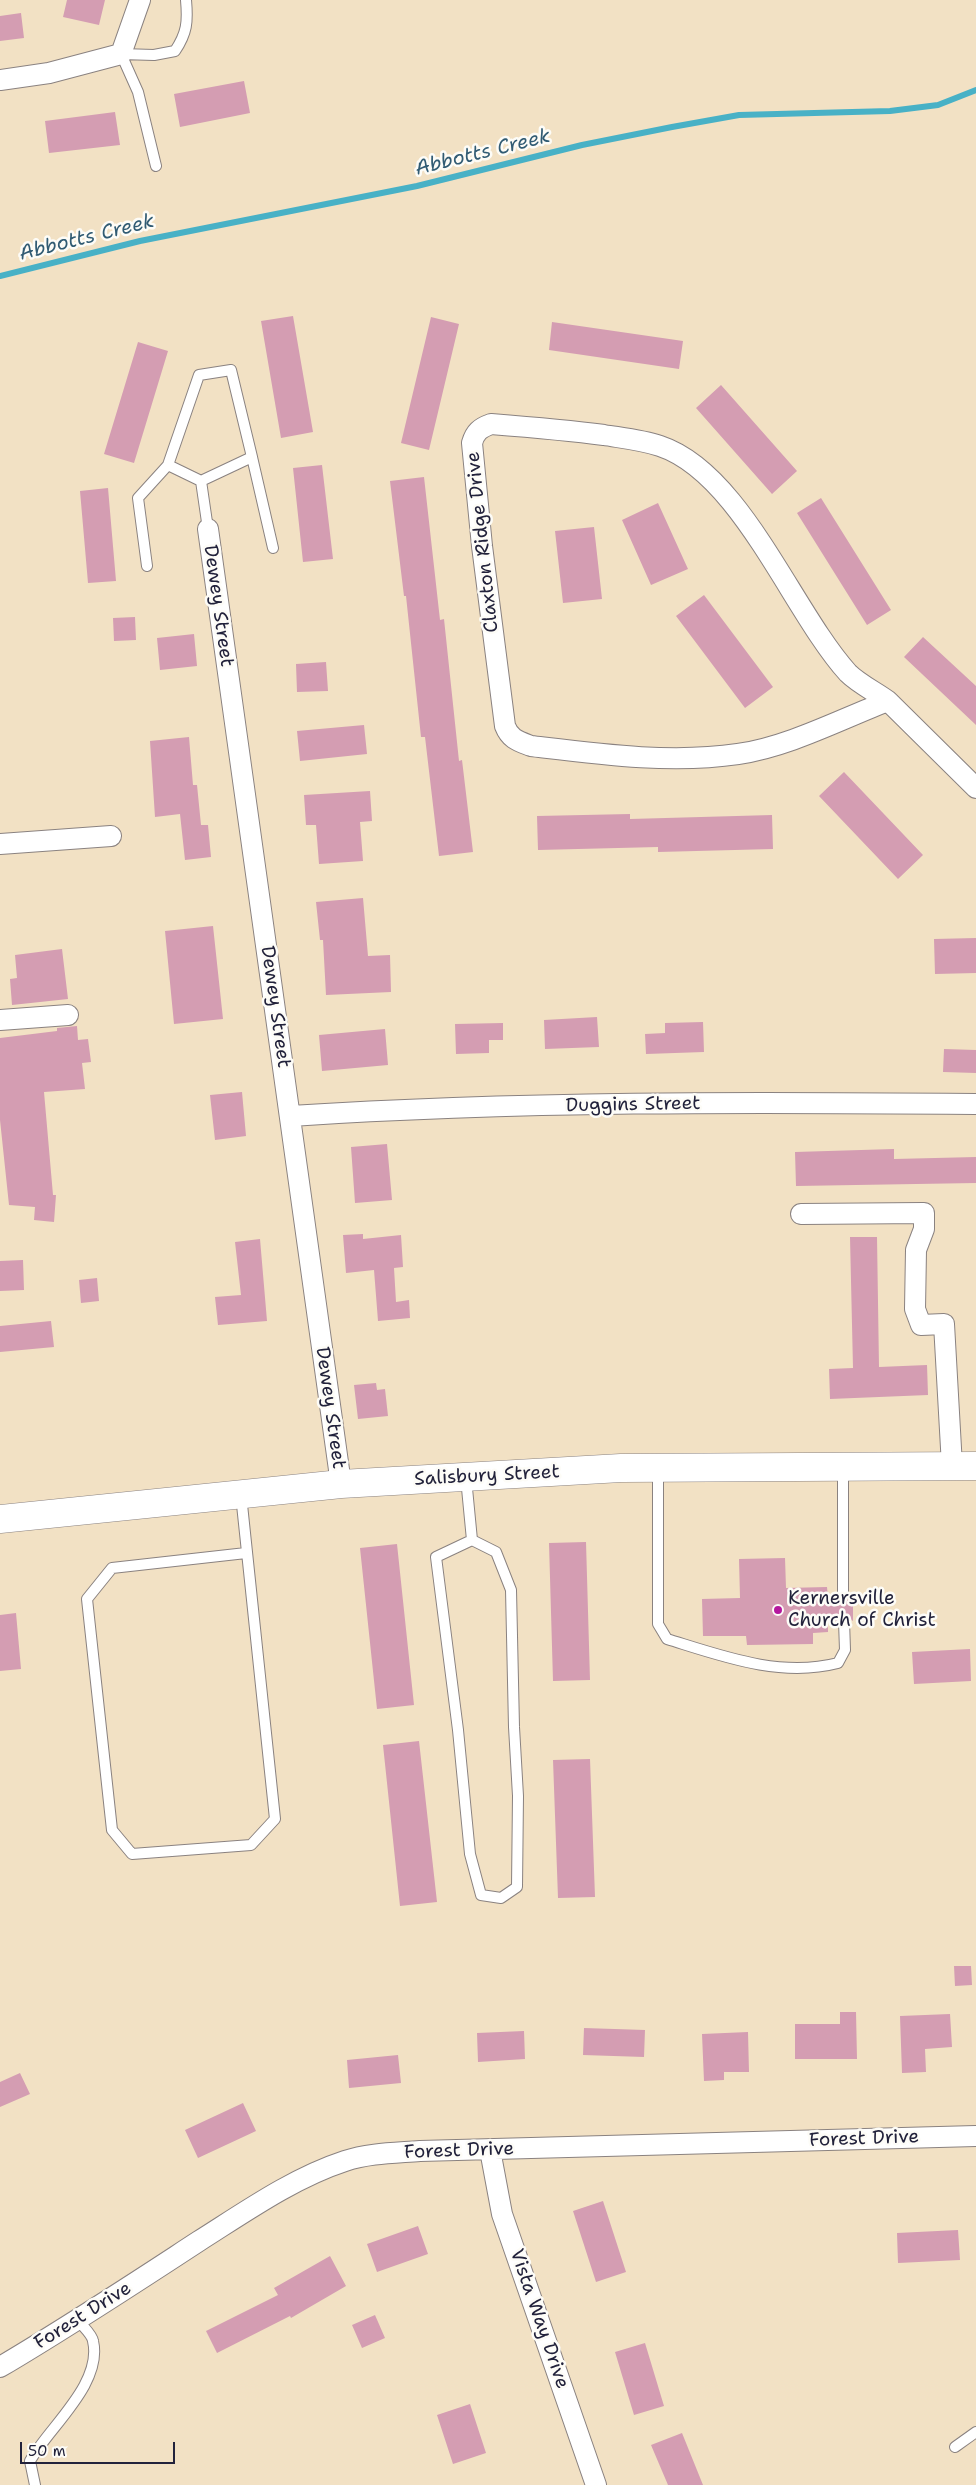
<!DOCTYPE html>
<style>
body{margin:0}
#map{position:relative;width:976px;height:2485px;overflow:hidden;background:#f2e1c4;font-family:"Shantell Sans",sans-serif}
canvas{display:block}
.scale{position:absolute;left:20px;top:2442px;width:155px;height:22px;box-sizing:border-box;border:2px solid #22223b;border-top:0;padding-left:6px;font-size:15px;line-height:18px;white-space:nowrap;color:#22223b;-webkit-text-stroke:4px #fdfcf7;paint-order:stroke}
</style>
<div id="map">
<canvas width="976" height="2485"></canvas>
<div class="scale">50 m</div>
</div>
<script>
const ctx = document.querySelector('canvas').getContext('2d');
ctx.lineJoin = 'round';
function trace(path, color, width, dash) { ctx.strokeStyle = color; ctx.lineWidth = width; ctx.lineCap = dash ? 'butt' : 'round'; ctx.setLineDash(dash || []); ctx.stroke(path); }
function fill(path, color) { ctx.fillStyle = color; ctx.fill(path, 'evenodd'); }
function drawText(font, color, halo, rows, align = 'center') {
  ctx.font = font + ' "Shantell Sans",sans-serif'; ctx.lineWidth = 5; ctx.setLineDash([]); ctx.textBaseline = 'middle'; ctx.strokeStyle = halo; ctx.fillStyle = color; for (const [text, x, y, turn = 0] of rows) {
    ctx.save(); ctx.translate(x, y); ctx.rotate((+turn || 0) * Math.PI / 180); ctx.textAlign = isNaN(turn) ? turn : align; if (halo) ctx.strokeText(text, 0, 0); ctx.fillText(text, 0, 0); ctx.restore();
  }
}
trace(new Path2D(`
 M0 276 140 241 417 186 582 145 672 127 739 115 890 111 938 105 976 90`), '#48b1c6', 6);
fill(new Path2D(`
 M67 0H105L99 25 63 17Z
 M21 13 24 38 0 41V16Z
 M244 81 250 113 180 127 174 94Z
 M115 112 120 145 49 153 45 121Z
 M293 316 313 432 281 438 261 321Z
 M431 317 459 324 429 450 401 443Z
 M552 322 683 341 679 369 549 350Z
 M138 342 168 351 134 463 104 454Z
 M721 385 797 471 772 494 696 408Z
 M322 465 333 559 303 562 293 468Z
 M424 477 440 620 444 619 459 761 462 760 473 852 439 856 425 737H421L406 596H404L390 481Z
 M108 488 116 581 88 583 80 491Z
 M821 498 891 610 867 625 797 513Z
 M658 503 688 569 651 585 622 520Z
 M594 527 602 599 563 603 555 531Z
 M704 595 773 687 745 708 676 616Z
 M135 617 136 640 114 641 113 618Z
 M194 634 197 666 160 670 157 638Z
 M923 637 976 686V725L904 657Z
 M326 662 328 691 297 692 296 664Z
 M364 725 367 754 300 761 297 731Z
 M189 737 193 785H197L201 825H208L211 857 185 860 180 814 155 817 150 741Z
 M844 772 923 855 898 879 819 796Z
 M370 791 372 821 360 822 363 861 319 864 316 825H306L304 795Z
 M630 814V819L772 815 773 849 658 852V847L538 850 537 816Z
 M363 898 368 956 390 955 391 992 326 995 323 940H320L316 902Z
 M213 926 223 1019 174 1024 165 931Z
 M976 938V973L935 974 934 939Z
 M62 949 68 999 12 1005 10 979 17 978 15 955Z
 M597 1017 599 1047 545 1049 544 1020Z
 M703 1022 704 1052 646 1054 645 1034 665 1033V1023Z
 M503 1023V1040H489V1053L456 1054 455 1024Z
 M77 1026 78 1040 88 1039 91 1062 82 1063 85 1089 44 1092 53 1195H56L54 1222 34 1220 35 1207 9 1205 0 1120V1038L57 1031V1028Z
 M385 1029 388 1065 322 1071 319 1035Z
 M944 1049 976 1050V1073L943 1072Z
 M242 1092 246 1136 215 1140 210 1095Z
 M387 1144 392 1200 355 1203 351 1147Z
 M894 1149V1159L976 1157V1183L796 1186 795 1152Z
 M363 1234V1239L401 1235 403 1267 394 1268 396 1302 409 1300 410 1318 378 1321 374 1270 346 1273 343 1235Z
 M850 1237H877L879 1367 927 1365 928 1395 830 1399 829 1369 853 1368Z
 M260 1239 267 1321 218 1325 215 1297 241 1295 235 1242Z
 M23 1260 24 1290 0 1291V1261Z
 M97 1278 99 1301 81 1303 79 1280Z
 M51 1321 54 1347 0 1352V1326Z
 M376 1383 377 1390 385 1389 388 1416 358 1419 354 1385Z
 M586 1542 590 1680 553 1681 549 1543Z
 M397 1544 414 1705 377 1709 360 1548Z
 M785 1558 786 1588 827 1587 828 1598H837L843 1602 853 1597V1621L844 1614 840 1615 837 1621H828V1632L813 1633V1644L747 1645 746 1636H703L702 1599 740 1598 739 1559Z
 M16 1613 21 1669 0 1671V1615Z
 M970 1649 971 1681 914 1684 912 1652Z
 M419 1741 437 1902 400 1906 383 1745Z
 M590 1759 595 1897 558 1898 553 1760Z
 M954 1966H971L972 1985 955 1986Z
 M840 2012H856L857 2059H795V2024H840Z
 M950 2014 952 2047 925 2049 926 2072 902 2073 900 2016Z
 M584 2028 645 2030 644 2057 583 2055Z
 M524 2031 525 2059 478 2062 477 2033Z
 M748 2032 749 2072H724V2080L704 2081 702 2034Z
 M398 2055 401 2083 349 2088 347 2060Z
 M20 2073 30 2094 0 2107V2082Z
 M243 2103 256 2131 198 2158 185 2130Z
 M603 2201 626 2272 596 2282 573 2211Z
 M418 2226 428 2254 377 2272 367 2244Z
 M958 2230 960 2260 898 2263 897 2233Z
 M330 2256 346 2286 291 2318 290 2316 217 2353 206 2331 278 2295 274 2288Z
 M375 2315 385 2338 362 2348 352 2325Z
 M645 2343 664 2406 634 2415 615 2352Z
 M470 2404 486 2453 453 2464 437 2415Z
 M682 2433 703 2485H668L651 2445Z`), '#d49db2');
const lane = new Path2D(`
 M156 166 138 92 121 54 154 55 175 51C187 33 188 22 186 0
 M168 465 199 375 231 370 252 457
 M201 481 252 457 273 548
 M147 566 138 498 168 465 201 481 208 529
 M658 1469V1624L667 1639C722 1656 780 1678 838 1663L845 1650 844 1621
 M843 1469V1595
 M466 1478 472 1540 496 1552 511 1590 514 1727 518 1796 517 1887 501 1898 481 1895 470 1854 458 1730 436 1557 472 1540
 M241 1495 275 1819 251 1845 132 1854 112 1830 87 1599 112 1568 246 1553
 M955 2447 976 2432
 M35 2485 30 2461C49 2427 103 2384 93 2341 92 2334 82 2326 78 2320`);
const street = new Path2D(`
 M0 80 49 73 121 54 140 0
 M491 424C529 427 566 430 604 435 622 438 642 440 660 446 741 473 792 611 848 673 859 684 876 692 888 701 841 719 788 747 738 754 671 764 598 754 531 746 518 741 510 739 505 726L482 546 472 443C475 432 480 428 491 424Z
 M208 529 341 1484
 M888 701 976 788
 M0 844 111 836
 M0 1020 68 1015
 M291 1116C519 1101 748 1102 976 1104
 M801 1214 924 1213V1229L916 1250 915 1309 921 1325 944 1324 952 1466
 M490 2150 502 2214 596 2485
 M0 2367C68 2327 133 2284 199 2241 245 2212 293 2178 345 2161 369 2153 395 2153 420 2151L976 2136`);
const secondary = new Path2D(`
 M0 1519 341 1484 621 1468 976 1466`);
trace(lane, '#8a8280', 12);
trace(street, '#8a8280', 22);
trace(secondary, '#8a8280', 29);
trace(lane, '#fff', 10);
trace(street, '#fff', 20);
trace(secondary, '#fff', 28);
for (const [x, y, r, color] of [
 [778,1610,5,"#b5179e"]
]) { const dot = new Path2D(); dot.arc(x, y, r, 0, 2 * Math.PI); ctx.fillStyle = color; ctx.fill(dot); trace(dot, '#fdfcf7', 2); }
drawText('19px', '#22223b', '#fdfcf7', [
 ["Claxton Ridge Drive",483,542,-96],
 ["Dewey Street",218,606,82],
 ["Dewey Street",275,1007,82],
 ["Duggins Street",633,1105,-1],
 ["Dewey Street",330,1408,82],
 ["Salisbury Street",487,1476,-3],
 ["Forest Drive",864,2139,-2],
 ["Forest Drive",459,2151,-2],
 ["Forest Drive",83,2316,-32],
 ["Vista Way Drive",539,2319,71]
]);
drawText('19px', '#22223b', '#fdfcf7', [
 ["Kernersville",788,1599],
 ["Church of Christ",788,1621]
], 'left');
drawText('italic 20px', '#315b73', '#fdfcf7', [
 ["Abbotts Creek",483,153,-14],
 ["Abbotts Creek",87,238,-14]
]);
</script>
